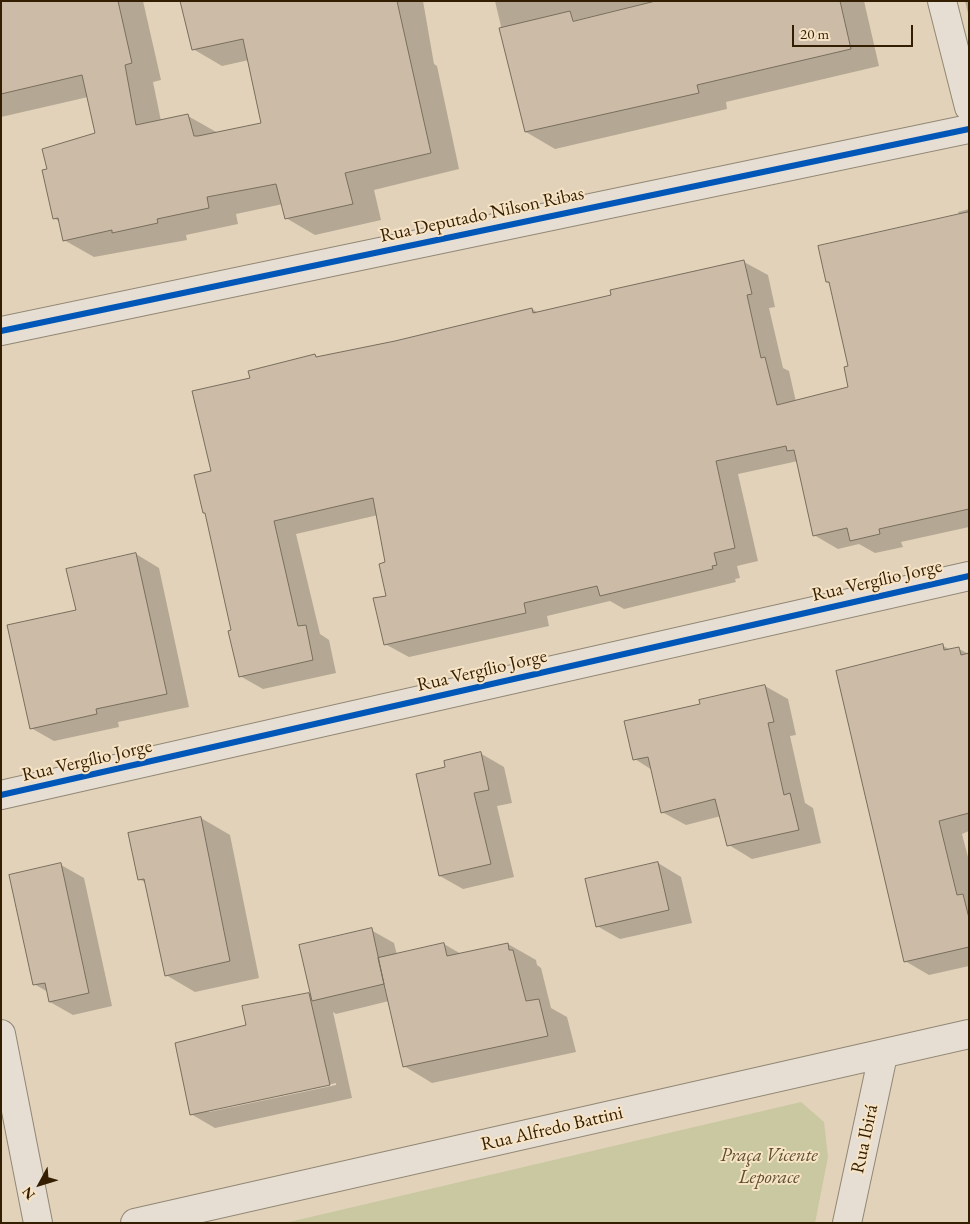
<!DOCTYPE html>
<meta charset="utf-8">
<style>
body{margin:0}
#map{position:relative;width:970px;height:1224px;overflow:hidden;background:#e1d2b9;font-family:"EB Garamond",serif}
canvas{display:block}
.frame{position:absolute;inset:0;border:2px solid #341e01;pointer-events:none}
.north{position:absolute;left:15px;top:1159px;width:50px;height:50px;-webkit-text-stroke:4px #f7e4c6;paint-order:stroke;rotate:231deg;font-size:14px;font-weight:700;line-height:20px;text-align:center;color:#341e01}
.north::after{content:'';display:block;margin:auto;width:18px;height:22px;background:#341e01;clip-path:polygon(50% 0,100% 100%,50% 72%,0 100%)}
.scale{position:absolute;left:792px;top:25px;width:121px;height:22px;box-sizing:border-box;border:2px solid #341e01;border-top:0;padding-left:6px;font-size:15px;line-height:18px;white-space:nowrap;color:#341e01;-webkit-text-stroke:4px #f7e4c6;paint-order:stroke}
</style>
<div id="map">
<canvas width="970" height="1224"></canvas>
<div class="frame"></div>
<div class="north">N</div>
<div class="scale">20 m</div>
</div>
<script>
const ctx = document.querySelector('canvas').getContext('2d');
ctx.lineJoin = 'round';
function fill(path, color) { ctx.fillStyle = color; ctx.fill(path, 'evenodd'); }
function trace(path, color, width, dash) { ctx.strokeStyle = color; ctx.lineWidth = width; ctx.lineCap = dash ? 'butt' : 'round'; ctx.setLineDash(dash || []); ctx.stroke(path); }
function drawText(font, color, halo, rows, align = 'center') {
  ctx.font = font + ' "EB Garamond",serif'; ctx.lineWidth = 4; ctx.setLineDash([]); ctx.textBaseline = 'middle'; ctx.strokeStyle = halo; ctx.fillStyle = color; for (const [text, x, y, turn = 0] of rows) {
    ctx.save(); ctx.translate(x, y); ctx.rotate((+turn || 0) * Math.PI / 180); ctx.textAlign = isNaN(turn) ? turn : align; if (halo) ctx.strokeText(text, 0, 0); ctx.fillText(text, 0, 0); ctx.restore();
  }
}
fill(new Path2D(`
 M801 1102 824 1122 828 1157 815 1223H285Z`), '#c9c8a0');
fill(new Path2D(`
 M1 1H143L161 80 153 82 161 121 188 116 218 133 262 124 249 60 222 66 193 49 182 1H423L434 64 437 66 459 169 374 190 381 220 315 235 286 218 283 204 236 214 238 224 186 235 187 240 94 257 64 240 60 222 54 218 49 169 96 134 88 97 1 117Z
 M495 1H864L879 66 726 102 727 109 555 149 526 132Z
 M965 1H969V17Z
 M969 209V527L901 542 903 547 875 553 859 544 838 549 814 535 798 461 738 474 758 561 737 566 740 578 735 579 736 582 624 609 610 601 547 616 549 626 409 657 385 644 387 563 378 515 296 534 320 634 329 640 336 673 263 689 240 676 233 631 207 514 204 513 212 472 251 379 315 356 319 358 396 343 532 309 539 313 744 262 768 275 775 307 769 308 783 368 789 371 796 402 849 388V367L831 284 827 282 959 216 958 212Z
 M136 554 159 568 189 707 118 722 119 727 54 741 31 728 77 611Z
 M943 646 951 650 959 649 969 654V831L962 834 969 861V966L929 975 905 961Z
 M765 686 788 699 796 735 790 736 805 803 813 808 821 843 752 859 729 845 721 816 686 825 662 812 652 770 635 759 701 705Z
 M480 753 504 767 512 803 497 806 514 877 463 889 440 876 447 768Z
 M201 818 230 835 259 978 195 992 166 975 146 883 139 879Z
 M658 863 681 877 692 923 620 939 597 926Z
 M61 865 84 878 112 1006 73 1015 50 1002 48 992 34 984Z
 M371 930 394 943 397 955 444 944 461 954 508 944 536 960 537 965 541 968 551 1008 567 1017 576 1052 432 1083 404 1066 389 1001 336 1014 333 1012 352 1098 215 1128 191 1114 247 1026 309 994 312 996ZM336 1083V1085L209 1112V1110Z`), '#0003');
const building = new Path2D(`
 M1 1H118L132 63 125 65 136 125 188 114 194 136H198L261 123 243 39 192 50 180 1H397L431 153 345 173 353 204 285 219 276 184 207 197 209 208 157 219 158 223 112 233V230L63 241 58 218 53 219 42 170 47 169 42 149 95 133 82 75 1 94Z
 M656 1H840L851 49 697 85 699 93 525 132 499 28 570 11 573 21Z
 M969 212V509L879 529 880 534 850 541 847 528 813 536 794 450 787 451 786 446 716 461 735 548 714 553 717 565 712 566 713 569 600 596 597 586 524 603 526 613 384 645 373 598 386 596 379 564 385 562 373 498 274 521 298 626 306 625 313 660 239 677 228 631 231 630 205 513H203L194 475 211 471 192 391 250 378 248 371 315 354 316 357 395 341 532 308 533 313 611 295 610 290 744 260 752 294 747 295 761 358 765 357 777 405 848 387 844 367 848 366 829 282H826L818 246Z
 M136 553 167 694 96 709 97 714 30 729 7 625 76 610 66 569Z
 M943 644 944 650 959 647 961 655 969 653V813L939 821 957 895 963 894 969 918V947L904 962 836 671Z
 M765 685 774 722 768 723 784 795 790 793 799 830 727 846 715 799 661 813 648 757 633 760 624 721 700 704 699 700Z
 M481 752 489 790 474 793 491 864 439 876 416 774 445 767 444 761Z
 M201 817 230 961 165 976 144 879 138 880 128 833Z
 M658 862 669 910 596 927 585 879Z
 M61 863 89 993 49 1002 45 983 33 985 9 875Z
 M372 928 384 984 312 1001 299 945Z
 M444 943 447 956 508 943 509 950H513L526 1001 539 999 548 1036 403 1067 378 958Z
 M309 993 330 1085 190 1115 175 1043 246 1025 242 1006Z`);
fill(building, '#ccbba7');
trace(building, '#786e5d', 1);
const minor = new Path2D(`
 M942 1 969 107
 M1 331 969 129
 M1 795 969 576
 M1 1034 38 1223
 M135 1223 969 1034
 M847 1223 883 1055`);
trace(minor, '#928775', 30);
trace(minor, '#e6ded2', 28);
trace(new Path2D(`
 M1 331 969 129
 M1 795 969 576`), '#0057b8', 6);
drawText('19px', '#341e01', '#f7e4c6', [
 ["Rua Deputado Nilson Ribas",482,215,-12],
 ["Rua Vergílio Jorge",877,581,-13],
 ["Rua Vergílio Jorge",482,671,-13],
 ["Rua Vergílio Jorge",87,761,-13],
 ["Rua Alfredo Battini",552,1129,-13],
 ["Rua Ibirá",865,1139,-78]
]);
drawText('italic 19px', '#5b4e2b', '#f7e4c6', [
 ["Praça Vicente",769,1156],
 ["Leporace",769,1178]
]);
</script>
